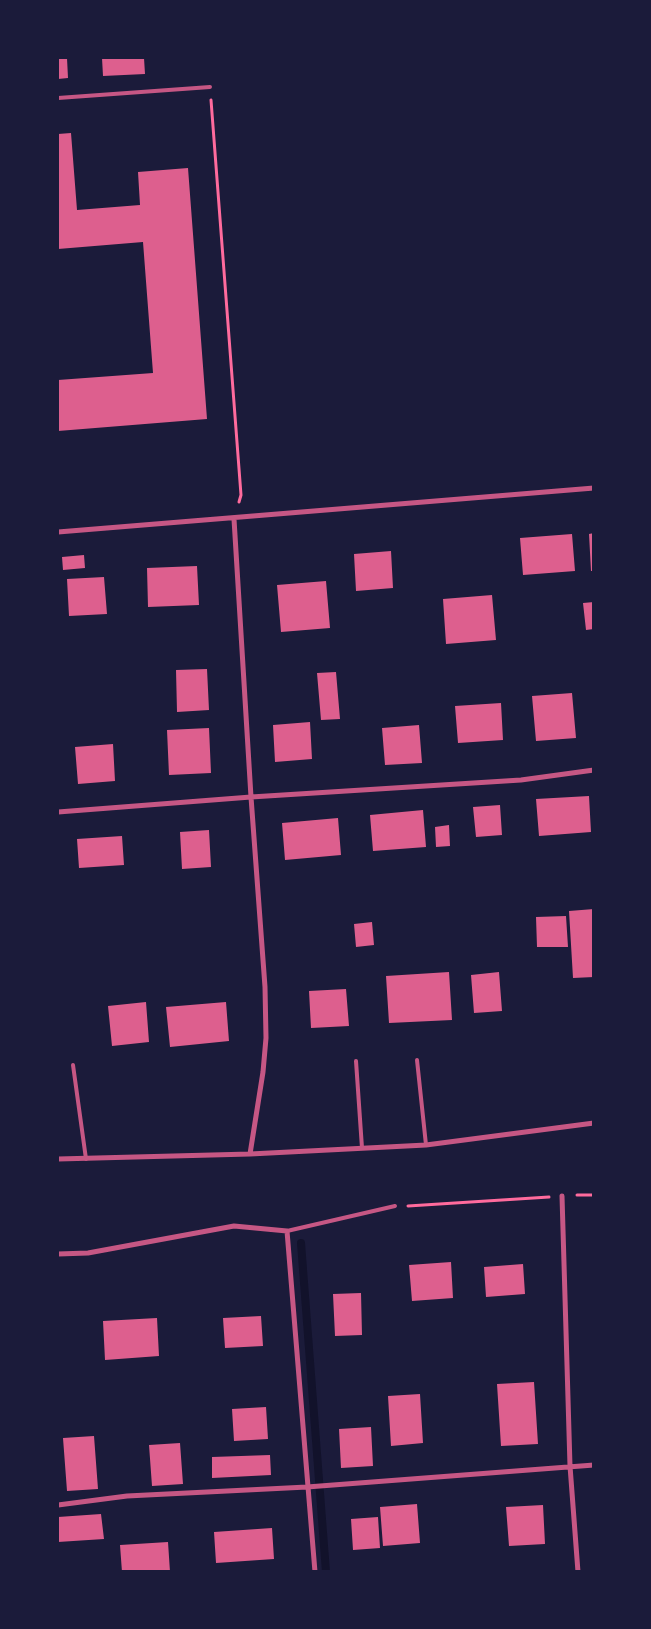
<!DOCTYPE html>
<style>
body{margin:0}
#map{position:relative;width:651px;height:1629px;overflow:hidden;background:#1b1b3a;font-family:"Crimson Pro",serif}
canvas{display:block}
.frame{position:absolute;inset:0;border:59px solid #1b1b3a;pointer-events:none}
</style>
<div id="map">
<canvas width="651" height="1629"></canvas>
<div class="frame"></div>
</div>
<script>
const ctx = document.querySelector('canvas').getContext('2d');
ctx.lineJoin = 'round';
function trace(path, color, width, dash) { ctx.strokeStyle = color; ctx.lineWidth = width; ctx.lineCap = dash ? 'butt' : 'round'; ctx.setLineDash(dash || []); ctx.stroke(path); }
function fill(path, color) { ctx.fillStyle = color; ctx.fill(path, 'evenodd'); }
trace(new Path2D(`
 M301 1243 326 1572`), '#12122b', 8);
fill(new Path2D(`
 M58 58H67L68 78 58 79Z
 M102 58H144L145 74 103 76Z
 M71 133 77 210 140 205 138 172 188 168 207 419 58 431V380L153 373 143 242 58 249V134Z
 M594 533V571H591L589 534Z
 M572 534 575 571 523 575 520 538Z
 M391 551 393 588 356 591 354 554Z
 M84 555 85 568 63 570 62 557Z
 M197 566 199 605 148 607 147 568Z
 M104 577 107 614 69 616 67 579Z
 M326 581 330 628 281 632 277 585Z
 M492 595 496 640 446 644 443 599Z
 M594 602V629L586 630 583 603Z
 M207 669 209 710 177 712 176 670Z
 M336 672 340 719 321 720 317 673Z
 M572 693 576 738 536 741 532 696Z
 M501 703 503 740 458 743 455 706Z
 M310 722 312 759 275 762 273 725Z
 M419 725 422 763 385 765 382 728Z
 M209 728 211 773 169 775 167 730Z
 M113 744 115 781 78 784 75 747Z
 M589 796 591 832 539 836 536 799Z
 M500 805 502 835 476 837 473 807Z
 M423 810 426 847 373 851 370 815Z
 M338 818 341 855 285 860 282 823Z
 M449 825 450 846 436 847 435 827Z
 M209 830 211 867 182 869 180 832Z
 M122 836 124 865 79 868 77 839Z
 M594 909V977L573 978 569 911Z
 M566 916 568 947H537L536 917Z
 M372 922 374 945 356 947 354 924Z
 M449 972 452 1020 389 1023 386 976Z
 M499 972 502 1011 474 1013 471 975Z
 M346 989 349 1026 311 1028 309 991Z
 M146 1002 149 1042 112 1046 108 1006Z
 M226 1002 229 1041 170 1047 166 1007Z
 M451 1262 453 1298 412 1301 409 1265Z
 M523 1264 525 1294 486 1297 484 1267Z
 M361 1293 362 1335 335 1336 333 1294Z
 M261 1316 263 1346 225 1348 223 1318Z
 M157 1318 159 1356 105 1360 103 1321Z
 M534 1382 538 1444 501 1446 497 1384Z
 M420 1394 423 1443 391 1446 388 1396Z
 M266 1407 268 1439 234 1441 232 1409Z
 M371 1427 373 1466 341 1468 339 1429Z
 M94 1436 98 1489 67 1491 63 1438Z
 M180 1443 183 1484 152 1486 149 1445Z
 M270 1455 271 1475 212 1478V1457Z
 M417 1504 420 1543 383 1546 380 1507Z
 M543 1505 545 1544 509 1546 506 1507Z
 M101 1514 104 1539 58 1542V1517Z
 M378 1517 380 1548 353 1550 351 1519Z
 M272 1528 274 1559 216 1563 214 1532Z
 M168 1542 170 1572H122L120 1545Z`), '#dd5f8e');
trace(new Path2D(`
 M211 100 241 495 239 502
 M577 1195H594
 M408 1206 549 1197`), '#ff6b9d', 3);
trace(new Path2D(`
 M58 98 210 87
 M417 1060 426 1145
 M356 1061 362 1148
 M73 1065 86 1159
 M287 1231 395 1206`), '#c65784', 4);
trace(new Path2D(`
 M234 519 251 797 265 987 266 1038 263 1072 250 1154
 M58 532 594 488
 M58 812 251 797 521 780 594 770
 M58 1159 250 1154 426 1145 594 1123
 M562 1196 570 1466 578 1572
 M58 1254 88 1253 234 1226 287 1231 315 1572
 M58 1505 127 1496 307 1487 594 1465`), '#c65784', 5);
</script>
